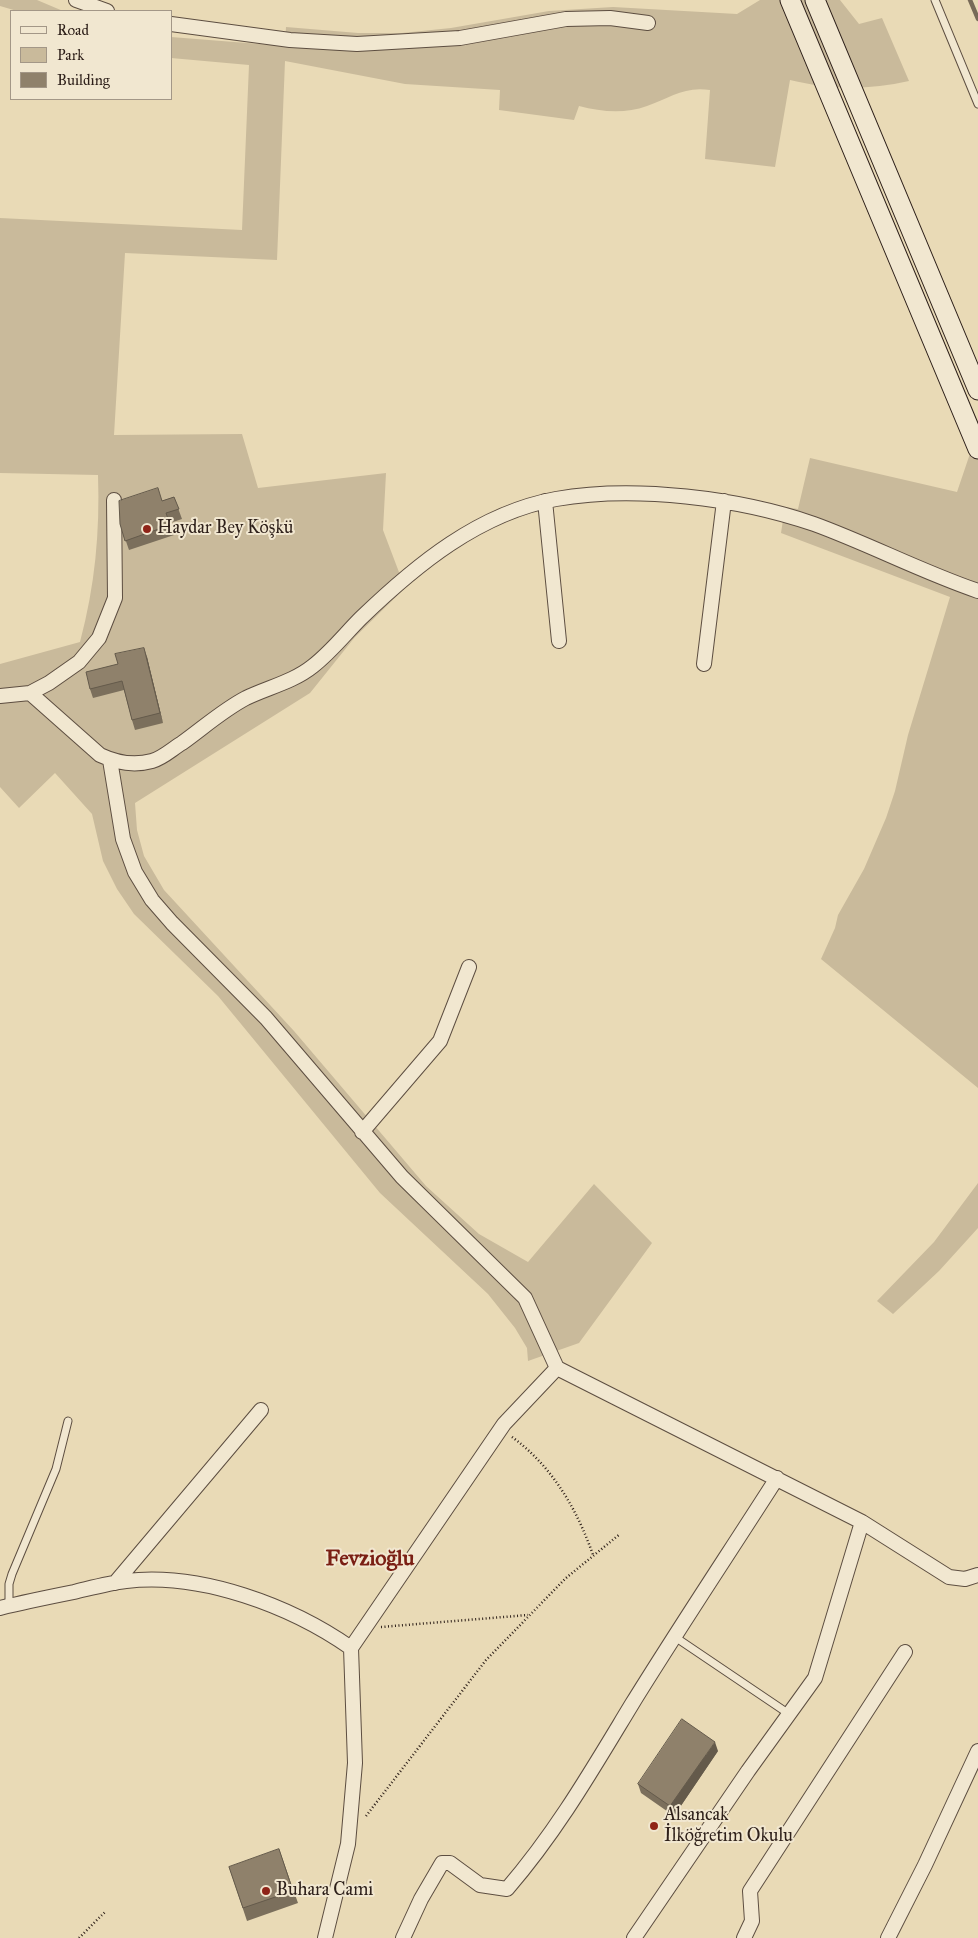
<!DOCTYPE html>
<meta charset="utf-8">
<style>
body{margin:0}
#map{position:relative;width:978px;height:1938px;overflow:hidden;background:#e9dab6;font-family:"IM FELL Great Primer",serif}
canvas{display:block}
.legend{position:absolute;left:10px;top:10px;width:162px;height:90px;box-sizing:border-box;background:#f1e7d0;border:1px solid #a39787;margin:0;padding:6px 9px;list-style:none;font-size:15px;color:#2e201a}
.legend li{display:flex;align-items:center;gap:10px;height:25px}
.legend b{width:25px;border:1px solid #a39787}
</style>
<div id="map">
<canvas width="978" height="1938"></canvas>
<ul class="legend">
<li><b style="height:6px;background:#f1e7d0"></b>Road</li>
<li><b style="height:14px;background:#c9ba9b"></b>Park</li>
<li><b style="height:14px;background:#8f816b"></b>Building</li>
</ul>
</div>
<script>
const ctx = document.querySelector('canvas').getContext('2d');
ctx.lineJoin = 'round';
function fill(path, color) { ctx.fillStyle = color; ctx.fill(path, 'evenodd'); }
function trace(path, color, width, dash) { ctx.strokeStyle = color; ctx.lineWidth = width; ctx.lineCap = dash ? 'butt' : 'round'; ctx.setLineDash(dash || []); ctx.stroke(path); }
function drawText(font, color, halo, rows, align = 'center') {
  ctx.font = font + ' "IM FELL Great Primer",serif'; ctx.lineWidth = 4; ctx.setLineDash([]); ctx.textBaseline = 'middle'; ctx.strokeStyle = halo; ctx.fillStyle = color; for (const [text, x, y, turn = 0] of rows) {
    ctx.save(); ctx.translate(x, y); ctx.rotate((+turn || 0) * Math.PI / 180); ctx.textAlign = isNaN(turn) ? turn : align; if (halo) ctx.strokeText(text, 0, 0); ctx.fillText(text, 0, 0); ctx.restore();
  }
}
fill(new Path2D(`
 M0 0H37L63 11H17L0 6Z
 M760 0H840L859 24 882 18 909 81C868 90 831 90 790 80L775 167 705 159 710 90C684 86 670 98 647 106 625 114 602 112 579 106L574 120 499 110 500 90 405 84 285 61 277 260 125 253 114 435 242 434 258 488 386 473 383 530 405 588 355 637 310 693 135 803 137 830 144 856 164 890 294 1031 426 1186 479 1234 528 1262 594 1184 652 1243 579 1343 528 1361 527 1348 515 1328 488 1294 380 1193 218 996 134 914 117 889 103 861 92 814 55 773 19 808 0 787V664L80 642C95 586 100 532 98 475L0 473V218L242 230 249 65 171 58V37L285 46 286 27 358 33H402L451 28 549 11 613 7 737 14Z
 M978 430V1088L821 959 835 928 838 915 864 869 886 818 895 791 908 735 950 597 781 533 785 507 798 509 810 458 957 492Z
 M978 1183V1228L939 1271 893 1314 877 1301 934 1242Z`), '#c9ba9b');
trace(new Path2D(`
 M970 0 978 19`), '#786a58', 4.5);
const lane = new Path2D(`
 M935 0 978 104
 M9 1606V1584L12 1574 56 1469 68 1421
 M675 1637 789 1714`);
const street = new Path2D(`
 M76 0 107 11
 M171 24 290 40 357 44 460 38 566 19 610 18 648 23
 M545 501 559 641
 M704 664 724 501
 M30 693 100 755C117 763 134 766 152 761 163 758 172 749 182 743 203 728 223 710 246 698 269 687 293 682 313 666 331 652 345 634 361 618 416 565 479 513 556 499 634 485 739 498 814 524 869 544 922 572 978 591
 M0 696 30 693 49 683 79 662 99 638 115 598 114 500
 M110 760 123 839 135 872 152 900 172 923 266 1018 402 1177 525 1298 557 1368 862 1522 949 1577 965 1579 978 1575
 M362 1132 440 1041 469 967
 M115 1583 261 1410
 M0 1608C24 1602 49 1597 74 1592 91 1588 109 1583 126 1581 201 1572 291 1606 351 1648
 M325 1938 348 1844 355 1763 351 1648 504 1424 557 1368
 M403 1938 421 1899 442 1863H450L480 1885 507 1889C557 1831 592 1770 632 1704 679 1628 729 1553 777 1478
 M634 1938 748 1771 815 1678 862 1522
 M744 1938 752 1921 750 1891 905 1652
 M888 1938 925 1865 978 1751`);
const secondary = new Path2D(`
 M790 0 978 449
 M815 0 978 390`);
trace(lane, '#5d4e41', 9);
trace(street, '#5d4e41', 16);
trace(secondary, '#2e201a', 21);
trace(new Path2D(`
 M512 1437C552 1466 577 1509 593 1555
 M381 1627 528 1615
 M366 1816 486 1660 566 1578 620 1534
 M79 1938 105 1912`), '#2e201a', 2.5, [1, 2.5]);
trace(lane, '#f1e7d0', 7);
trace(street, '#f1e7d0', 14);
trace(secondary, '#f1e7d0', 19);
fill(new Path2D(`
 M174 497 182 519 170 523 174 535 129 550 120 524 162 501Z
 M147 657 163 723 135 730 132 720 124 690 93 698 90 689 118 664Z
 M718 1751 674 1816 641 1793 638 1784Z
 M279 1849 298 1903 247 1921 229 1867Z`), '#7b6f5c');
fill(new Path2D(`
 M144 648 147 657 163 723 160 713Z
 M715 1742 718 1751 674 1816 670 1806Z`), '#645a4b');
const building = new Path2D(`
 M158 488 162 501 174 497 179 509 166 513 170 525 125 541 120 524 119 501Z
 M144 648 160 713 132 720 122 681 90 689 86 672 118 664 115 654Z
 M682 1719 715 1742 670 1806 638 1784Z
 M279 1849 293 1891 243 1908 229 1867Z`);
fill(building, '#8f816b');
trace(building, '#645a4b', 1);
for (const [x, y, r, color] of [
 [147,529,5,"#8f2418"],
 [654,1826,5,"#8f2418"],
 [266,1891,5,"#8f2418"]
]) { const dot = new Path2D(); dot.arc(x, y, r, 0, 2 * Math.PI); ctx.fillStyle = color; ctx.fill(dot); trace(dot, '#f1e7d0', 2); }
drawText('18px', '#2e201a', '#f1e7d0', [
 ["Haydar Bey Köşkü",157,529],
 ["Alsancak",664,1816],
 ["İlköğretim Okulu",664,1837],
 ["Buhara Cami",276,1891]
], 'left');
drawText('bold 22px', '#7a1f14', '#f1e7d0', [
 ["Fevzioğlu",370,1560]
]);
</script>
